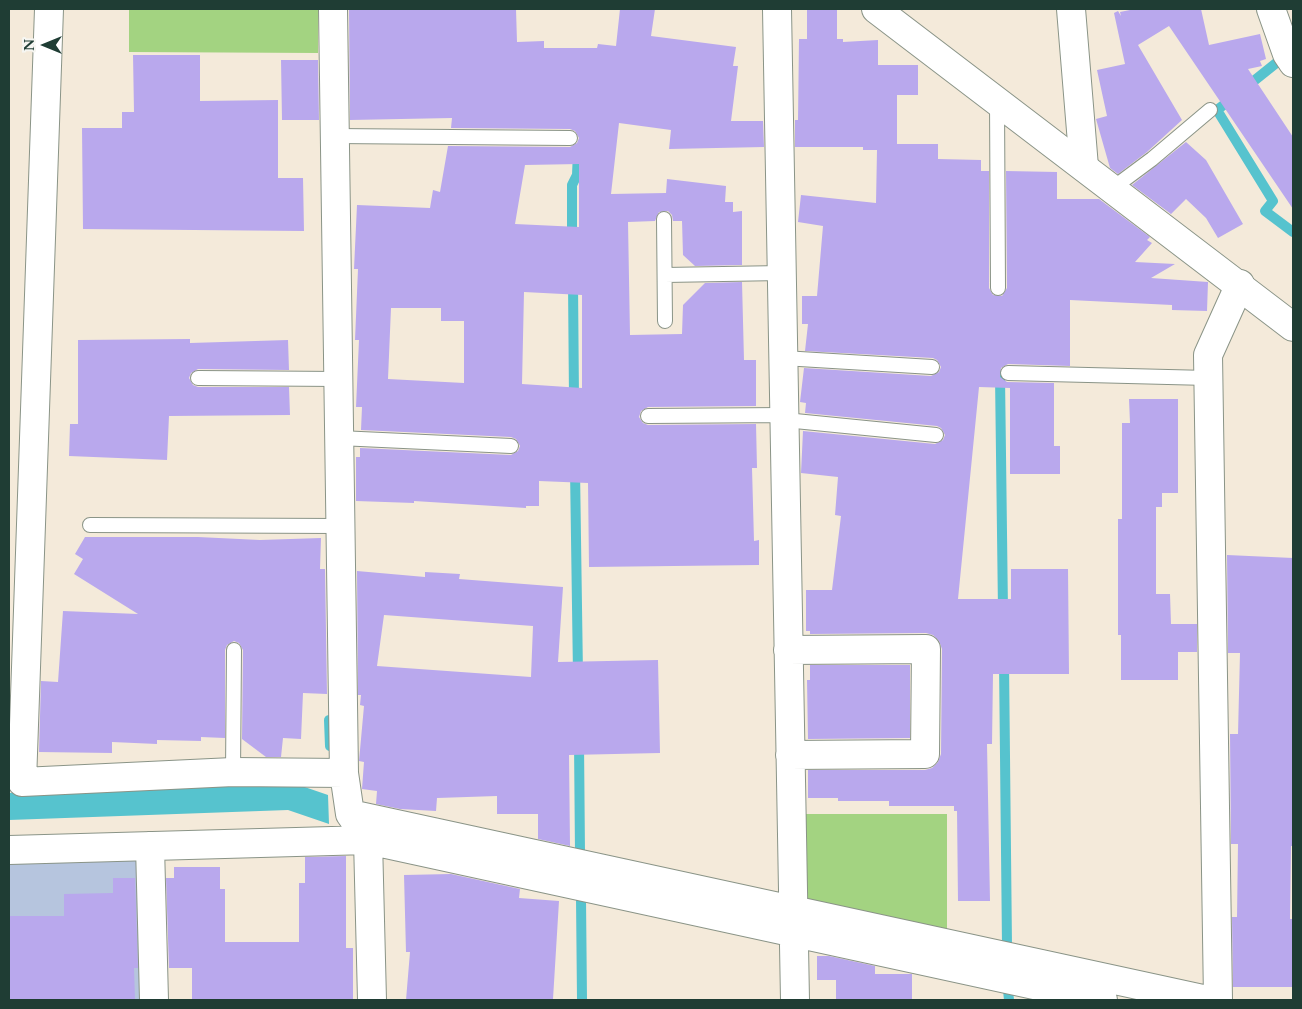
<!DOCTYPE html>
<style>
body{margin:0}
#map{position:relative;width:1302px;height:1009px;overflow:hidden;background:#f4eada;font-family:Cardo,serif}
canvas{display:block}
.frame{position:absolute;inset:0;border:10px solid #1f3d34;pointer-events:none}
.north{position:absolute;left:20px;top:20px;width:50px;height:50px;-webkit-text-stroke:4px #f6f6f2;paint-order:stroke;rotate:270deg;font-size:14px;font-weight:700;line-height:20px;text-align:center;color:#1f3d34}
.north::after{content:'';display:block;margin:auto;width:18px;height:22px;background:#1f3d34;clip-path:polygon(50% 0,100% 100%,50% 72%,0 100%)}
</style>
<div id="map">
<canvas width="1302" height="1009"></canvas>
<div class="frame"></div>
<div class="north">N</div>
</div>
<script>
const ctx = document.querySelector('canvas').getContext('2d');
ctx.lineJoin = 'round';
function fill(path, color) { ctx.fillStyle = color; ctx.fill(path, 'evenodd'); }
function trace(path, color, width, dash) { ctx.strokeStyle = color; ctx.lineWidth = width; ctx.lineCap = dash ? 'butt' : 'round'; ctx.setLineDash(dash || []); ctx.stroke(path); }
fill(new Path2D(`
 M142 858 144 1000H9V860Z`), '#b6c5de');
fill(new Path2D(`
 M129 9H318V53L129 52Z
 M806 814H947V932L806 900Z`), '#a3d381');
fill(new Path2D(`
 M290 782 328 795 329 824 288 810 9 820V793Z`), '#56c3ce');
trace(new Path2D(`
 M1245 88 1280 60
 M1234 97 1217 110 1273 201 1265 211 1293 232
 M572 240V185L577 175 578 151
 M573 282 574 400
 M1000 376 1003 611
 M575 469 578 675
 M1004 661 1007 946
 M329 720 330 746
 M579 742 580 854
 M581 898 582 1000
 M1008 990 1009 1000`), '#56c3ce', 10);
fill(new Path2D(`
 M349 9H516L517 42 544 41V48H597L598 44 616 46 620 9H655L651 36 736 47 733 66H738L731 121H763L764 147 669 149 671 130 619 123 611 194 666 193 667 179 726 186 725 202H733V212L742 211V265L695 266 683 255 682 221H673L672 215 668 211 659 212 655 221 628 222 630 335 682 334 683 305 705 283 742 282 744 360H756V406L648 407 641 411 639 417 643 423 648 425 756 424 757 468H752L754 541 759 540V565L589 567 588 483 539 481V506H526V508L414 501V503L356 501V457H360V448L511 455 518 451 520 446 516 439 511 437 361 430 362 407H356L359 340H355L358 269H354L357 205 430 208 433 190 440 192 448 146 570 147 577 143 579 138 575 131 570 129 451 128 452 118 350 120ZM579 164V227L515 224 525 165ZM524 292 582 295V388L522 384ZM391 308H441V321H464V383L388 379Z
 M1135 9H1201L1209 45 1260 34 1266 59 1260 61 1262 66 1248 69 1293 137V209L1169 26 1138 45 1182 120 1147 152 1118 174 1110 168 1096 119 1107 116 1097 70 1125 64 1114 13 1118 11 1121 16 1120 12Z
 M807 10H837V39H843V42L878 40V65H918V95H897V144H938V159L981 160V171H989V288L993 295 1002 296 1007 288 1006 171 1057 172V199H1099L1150 237 1147 240 1152 243 1135 262 1175 264 1151 278 1208 282 1207 311 1172 310V305L1070 300V366L1008 364 1001 368 1000 377 1007 382 1054 383V446H1060V474H1010V388L979 387 958 599H1011V569H1068L1069 674H993L992 744H987L990 901H958L957 811H954V806H889V801H838V798H808V770H925L932 768 938 762 941 754 942 649 939 641 933 635 926 633 810 634V631H806V590H832L841 516 835 515 838 477 801 473 803 431 935 444 943 440 945 435 941 428 937 426 805 413 806 403 800 402 804 368 931 376 939 372 941 367 937 360 933 358 805 351 808 324H802V296H817L823 226 798 222 801 195 876 203 877 150H863V147H795V120H798L799 39H807Z
 M133 55H200V101L278 100V178H303L304 231 83 229 82 128H122V112H134Z
 M281 60H318L319 120H282Z
 M1186 142 1206 160 1243 224 1218 238 1206 218 1186 199 1171 214 1132 185Z
 M190 339V343L288 340 289 370 198 369 191 373 189 378 193 385 198 387H289L290 415 169 416 167 460 69 456 70 424H78V340Z
 M1129 399H1178V493H1162V507H1156V594H1170L1171 624H1197V652H1178V680H1121V635H1118V519H1122V423H1130Z
 M85 537H198L260 540 321 538 320 569H325L327 694 303 693 301 739 283 738 281 757H266L242 739 243 650 239 643 234 641 227 645 225 650V738L201 737V741L157 740V744L112 742V753L39 752 41 681 58 682 63 611 138 614 74 574 83 559 75 554Z
 M1227 555 1293 558V846H1291L1290 919H1293V987H1233L1232 917H1237L1238 844H1231L1230 734H1238L1240 653H1228Z
 M357 571 425 577V572L460 574 459 579 563 587 558 662 658 660 660 753 569 755 570 846 538 839V814H497V796L437 798 436 811 400 809 376 804 377 791 362 789 364 762 359 761 364 706 360 705 361 695H358ZM384 615 533 626 531 677 377 666Z
 M810 665H910V738L808 739 807 680H810Z
 M346 856V948H353V1000H192V968H169L166 878H174V867H220V889H225V942H299V883H305V857Z
 M451 874 520 889 519 898 559 901 553 999 406 1000 410 952H406L404 875Z
 M113 878H135L138 968H134L135 1000H9V916H64V894L113 893Z
 M817 956H829L875 966V974H912V1000H836V980H817Z`), '#b9a8ed');
const service = new Path2D(`
 M997 102 998 288
 M335 136 570 138
 M1113 188 1152 159 1210 110
 M664 219 665 321
 M665 275 782 273
 M783 358 932 367
 M1008 373 1208 378
 M198 378 339 379
 M648 416 784 415
 M785 420 936 435
 M339 438 511 446
 M90 525 340 526
 M233 772 234 650`);
const minor = new Path2D(`
 M49 9 22 782 233 772 344 773
 M333 9 344 773 350 814 368 840 372 1000
 M777 9 795 1000
 M1071 9 1084 167
 M1271 9 1287 54 1293 63
 M788 650 926 649 925 754 790 755
 M350 814 1207 1000
 M150 846 154 1000
 M9 850 368 840 1103 1000
 M1218 1000 1208 355 1240 284`);
const tertiary = new Path2D(`
 M876 9 1293 327`);
trace(service, '#8a9487', 16);
trace(minor, '#8a9487', 30);
trace(tertiary, '#8a9487', 30);
trace(service, '#fff', 14);
trace(minor, '#fff', 28);
trace(tertiary, '#fff', 28);
</script>
